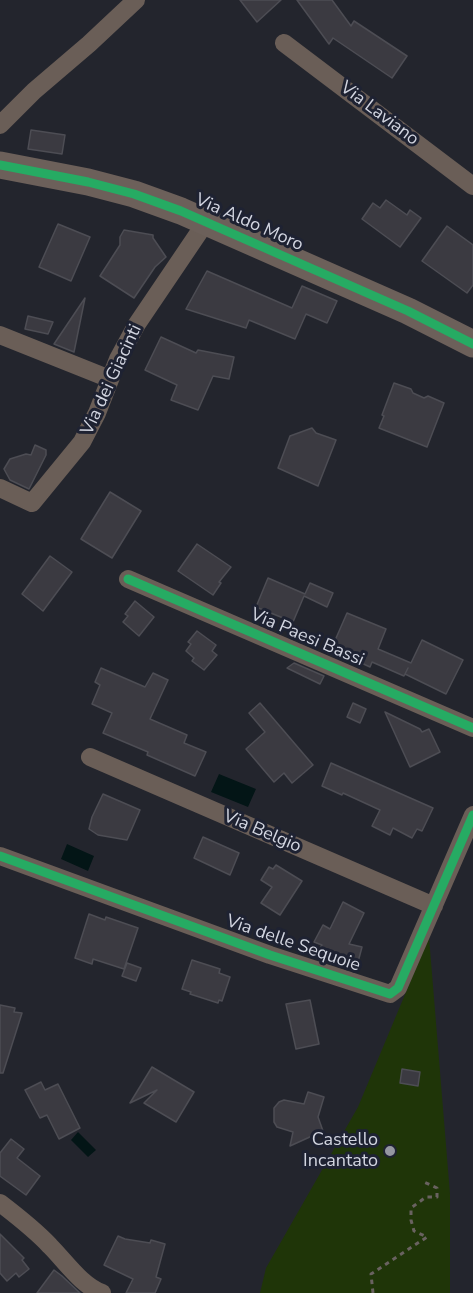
<!DOCTYPE html>
<style>
body{margin:0}
canvas{display:block;background:#23252d}
</style>
<canvas width="473" height="1293"></canvas>
<script>
const ctx = document.querySelector('canvas').getContext('2d');
ctx.lineJoin = 'round';
function fill(path, color) { ctx.fillStyle = color; ctx.fill(path, 'evenodd'); }
function trace(path, color, width, dash) { ctx.strokeStyle = color; ctx.lineWidth = width; ctx.lineCap = dash ? 'butt' : 'round'; ctx.setLineDash(dash || []); ctx.stroke(path); }
function drawText(font, color, halo, rows, align = 'center') {
  ctx.font = font + ' "Nunito Sans",sans-serif'; ctx.lineWidth = 6; ctx.setLineDash([]); ctx.textBaseline = 'middle'; ctx.strokeStyle = halo; ctx.fillStyle = color; for (const [text, x, y, turn = 0] of rows) {
    ctx.save(); ctx.translate(x, y); ctx.rotate((+turn || 0) * Math.PI / 180); ctx.textAlign = isNaN(turn) ? turn : align; if (halo) ctx.strokeText(text, 0, 0); ctx.fillText(text, 0, 0); ctx.restore();
  }
}
fill(new Path2D(`
 M429 937 450 1194V1293H260L266 1268 358 1107Z`), '#1f3508');
fill(new Path2D(`
 M219 774 256 789 248 807 211 792Z
 M67 844 94 856 88 871 61 859Z
 M78 1132 96 1150 88 1157 71 1140Z`), '#031516');
const building = new Path2D(`
 M240 0H281L257 22Z
 M297 0H332L351 26 354 21 407 56 392 78 333 38 329 44Z
 M31 130 65 135 62 154 28 149Z
 M386 200 407 215 410 210 421 218 400 247 362 219 373 203 380 208Z
 M58 224 90 237 71 281 39 267Z
 M447 226 473 245V285L467 293 422 261Z
 M124 230 153 235V238L166 257 155 267 134 298 100 276 120 245V237Z
 M207 271 292 308 302 286 337 301 327 323 306 314 295 339 249 320 246 328 186 309Z
 M85 298 74 352 54 344Z
 M28 316 53 322 48 334 25 329Z
 M161 337 196 353 198 350 234 357 229 379 213 376 198 410 171 400 177 385 145 370Z
 M394 383 411 389 413 393 424 398 428 396 444 403 427 447 379 428 384 416 382 415Z
 M312 428 316 433 336 440 318 486 278 468 290 436Z
 M35 445 46 450V455L29 489 10 480 4 469 10 459 26 454 31 455Z
 M110 492 141 511 112 558 81 539Z
 M197 544 231 567 219 582 221 583 213 595 178 571Z
 M50 556 72 572 43 611 22 594Z
 M268 578 305 594 310 583 333 593 327 607 304 596 293 622 256 607Z
 M135 601 154 617 139 636 123 622 128 616 125 614Z
 M347 613 386 629 378 649 411 663 422 640 463 660 446 694 405 674 408 668 404 676 372 662 370 667 355 660 357 656 333 645Z
 M197 631 216 645 212 651 217 655 204 670 192 661 194 658 186 651 191 644 188 642Z
 M294 663 324 676 320 684 287 668Z
 M101 668 145 687 153 673 168 680 150 719 187 735 184 743 206 752 195 776 147 755 148 752 103 733 112 713 92 704 100 685 95 682Z
 M260 703 313 765 292 783 284 773 274 782 246 749 265 732 249 713Z
 M353 703 366 709 360 723 347 717Z
 M385 712 420 729 422 732 429 729 440 752 410 767Z
 M331 763 433 808 422 831 417 829 412 838 393 828 390 835 372 826 380 810 343 793 342 795 322 786Z
 M103 794 140 810 127 840 98 835 89 829 92 817Z
 M203 837 239 853 230 875 194 858Z
 M276 865 302 881 280 915 261 903 272 887 261 880 269 867 273 869Z
 M343 902 364 913 349 944 362 947 358 962H356L355 965 320 948 322 945 314 942 323 925 330 929Z
 M89 914 105 920 106 917 138 928 124 969 93 959 92 964 75 958Z
 M192 960 220 969 219 973 230 977 222 1001 219 1000 218 1003 190 994 191 992 182 989Z
 M127 963 141 968 136 981 122 976Z
 M310 1000 319 1044 296 1049 286 1004Z
 M0 1005 15 1008 14 1012 22 1013 3 1073H0Z
 M152 1067 194 1092 176 1122 144 1103 157 1090 130 1103Z
 M402 1069 420 1072 418 1086 400 1083Z
 M41 1082 45 1090 58 1084 80 1128 59 1139 47 1115 40 1118 25 1090Z
 M308 1092 324 1097 318 1117 323 1131 290 1146 293 1132 277 1127 274 1122V1108L279 1102 284 1100 304 1104Z
 M11 1139 24 1149 17 1158 40 1176 26 1195 0 1176V1153Z
 M0 1234 24 1258 22 1260 29 1269 19 1277 16 1273 7 1281 0 1273Z
 M118 1236 125 1239 150 1243 151 1240 165 1244 156 1277 161 1279 155 1293H126L133 1279 104 1265Z
 M54 1270 62 1276 80 1293H37Z`);
fill(building, '#3b3a41');
trace(building, '#4d4d54', 1.5);
trace(new Path2D(`
 M373 1293 371 1274 427 1237 414 1231 411 1220V1208L426 1197H437V1188L424 1182`), '#696260', 3, [4.5, 4.5]);
trace(new Path2D(`
 M284 43 473 186
 M0 125 34 91 89 44 136 0
 M0 335 110 379
 M0 488 32 503 82 442 97 413 118 359 137 324 206 222
 M128 579 473 728
 M90 757 434 906
 M0 856 270 955 390 994 398 988 473 815
 M0 1203C17 1216 35 1230 50 1246 66 1262 81 1285 102 1293`), '#6a5e57', 18);
trace(new Path2D(`
 M0 165 88 182 134 194 181 211 408 311 473 344`), '#6c605a', 27);
trace(new Path2D(`
 M0 165 88 182 134 194 181 211 408 311 473 344
 M128 579 473 728
 M0 856 270 955 390 994 398 988 473 815`), '#26ab63', 9);
for (const [x, y, r, color] of [
 [390,1151,6,"#9597a1"]
]) { const dot = new Path2D(); dot.arc(x, y, r, 0, 2 * Math.PI); ctx.fillStyle = color; ctx.fill(dot); trace(dot, '#1e2232', 2); }
drawText('18px', '#d2d5e0', '#1e2232', [
 ["Via Laviano",379,114,37],
 ["Via Aldo Moro",249,223,24],
 ["Via dei Giacinti",112,380,-65],
 ["Via Paesi Bassi",307,638,23],
 ["Via Belgio",262,832,23],
 ["Via delle Sequoie",293,944,19]
]);
drawText('18px', '#d2d5e0', '#1e2232', [
 ["Castello",378,1141],
 ["Incantato",378,1162]
], 'right');
</script>
